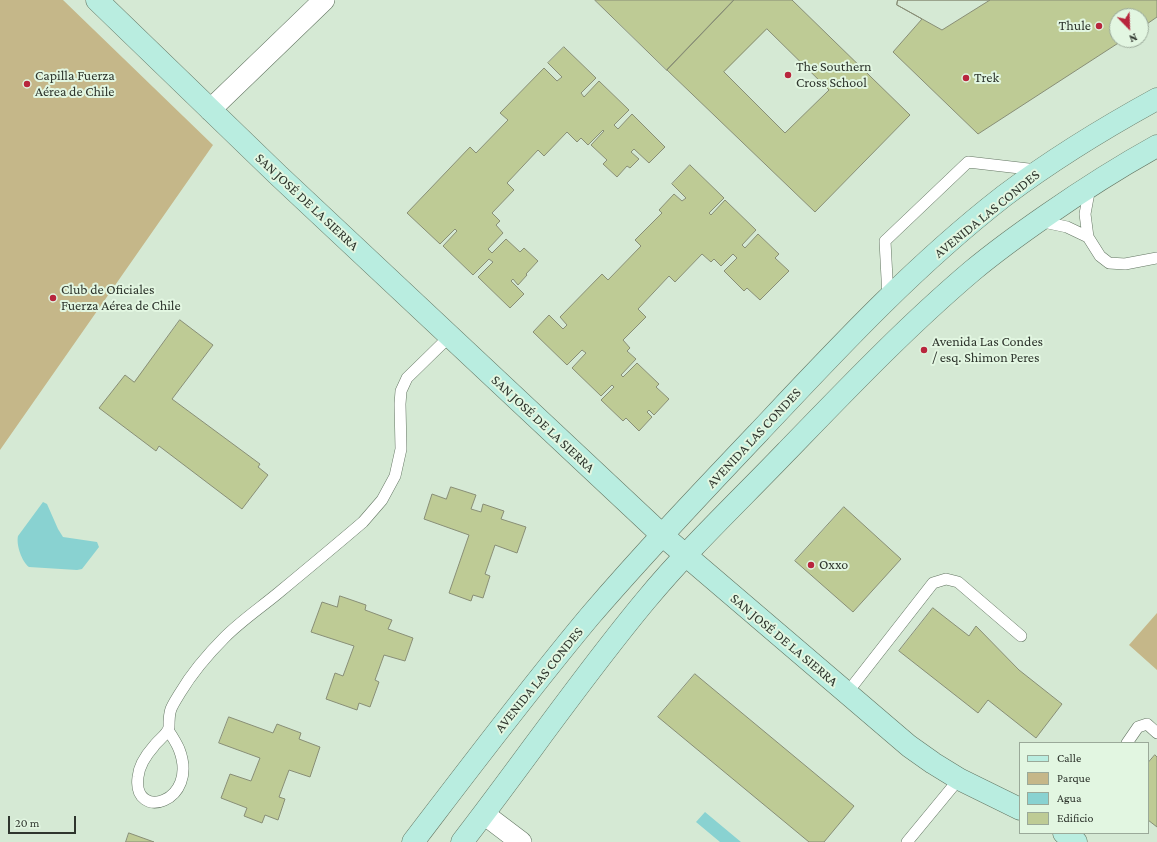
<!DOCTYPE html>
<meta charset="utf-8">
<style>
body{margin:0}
#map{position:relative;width:1157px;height:842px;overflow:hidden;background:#d5e9d4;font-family:"Crimson Pro",serif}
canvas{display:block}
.legend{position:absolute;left:1019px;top:742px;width:130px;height:92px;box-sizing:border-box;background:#e2f6e1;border:1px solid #9aa999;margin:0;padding:5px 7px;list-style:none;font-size:12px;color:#2e352d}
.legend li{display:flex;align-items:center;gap:8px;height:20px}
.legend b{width:20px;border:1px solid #9aa999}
.north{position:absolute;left:1109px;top:8px;width:40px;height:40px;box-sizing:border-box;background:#e2f6e1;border:1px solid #9aa999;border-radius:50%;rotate:157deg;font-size:11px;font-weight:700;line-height:16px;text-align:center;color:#2e352d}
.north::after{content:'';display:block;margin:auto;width:14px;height:18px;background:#b8263d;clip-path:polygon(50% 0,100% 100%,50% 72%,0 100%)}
.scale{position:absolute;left:8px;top:816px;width:68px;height:18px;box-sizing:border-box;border:2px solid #2e352d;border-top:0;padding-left:5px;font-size:12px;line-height:14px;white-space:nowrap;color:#2e352d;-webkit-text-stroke:3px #e2f6e1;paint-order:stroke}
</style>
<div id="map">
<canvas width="1157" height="842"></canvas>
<ul class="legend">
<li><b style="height:5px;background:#b9ede0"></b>Calle</li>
<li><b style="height:11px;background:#c5b789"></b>Parque</li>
<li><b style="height:11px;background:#89d2d1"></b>Agua</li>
<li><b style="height:11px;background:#becb95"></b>Edificio</li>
</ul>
<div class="north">N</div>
<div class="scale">20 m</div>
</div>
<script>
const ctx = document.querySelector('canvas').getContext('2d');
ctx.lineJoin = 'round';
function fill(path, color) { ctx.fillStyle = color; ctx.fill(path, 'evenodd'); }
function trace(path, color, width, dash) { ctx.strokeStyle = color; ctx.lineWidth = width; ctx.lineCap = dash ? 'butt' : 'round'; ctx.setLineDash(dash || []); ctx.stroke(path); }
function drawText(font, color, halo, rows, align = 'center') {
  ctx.font = font + ' "Crimson Pro",serif'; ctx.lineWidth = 4; ctx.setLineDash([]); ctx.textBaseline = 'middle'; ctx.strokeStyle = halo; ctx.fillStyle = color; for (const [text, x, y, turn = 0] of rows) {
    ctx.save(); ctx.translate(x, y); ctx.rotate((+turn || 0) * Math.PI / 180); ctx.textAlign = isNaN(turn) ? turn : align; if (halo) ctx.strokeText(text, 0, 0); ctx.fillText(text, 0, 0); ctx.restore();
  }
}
fill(new Path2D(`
 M0 0H63L213 145 0 450Z
 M1157 613V670L1129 645Z`), '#c5b789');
fill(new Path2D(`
 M43 502 47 504 58 529 63 537 97 542 99 547 82 569 77 570 29 567C22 562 16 545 18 536Z
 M705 812 741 842H720L696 822Z`), '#89d2d1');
const building = new Path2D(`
 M595 0H734L667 70Z
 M734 0H792L910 115 815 212 667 70ZM767 29 829 90 785 133 724 72Z
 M898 0H1157V17L1141 28V16H1117V40H1123L978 134 893 52 922 19 897 5Z
 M898 0H990L942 30 897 5Z
 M564 47 596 78 581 93 584 97 599 81 629 110 614 125 618 129 632 114 665 147 649 163 634 149 631 152 639 159 630 168 627 166 617 177 603 164 607 160 591 145 604 131 603 130 588 145 581 138 577 142 567 132 544 156 538 150 507 183 514 190 492 213 500 221 496 225 503 233 488 249 492 253 506 239 520 252 524 248 538 261 526 274 527 275 518 285 513 279 511 281 524 294 510 308 478 277 493 262 489 259 473 275 443 246 457 231 455 229 440 244 407 213 470 147 476 153 508 120 500 113 544 68 557 81 562 77 548 63Z
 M690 165 724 198 709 213 711 215 725 200 756 230 742 245 745 248 758 234 779 254 775 258 789 271 760 300 747 288 744 291 724 271 737 258 733 254 721 266 714 259 711 262 702 254 675 282 669 276 638 309 646 317 623 340 630 348 627 351 636 359 621 375 623 377 637 363 659 384 656 387 669 399 654 415 649 410 647 412 652 417 639 431 626 418 623 421 601 400 614 387 612 385 601 396 572 368 586 353 582 350 567 365 533 332 549 315 563 329 567 325 560 317 602 274 608 280 641 246 635 240 662 213 659 210 674 194 682 201 686 198 672 184Z
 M180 320 213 345 172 399 260 464 258 467 268 475 242 509 159 446 156 451 99 408 125 375 134 382Z
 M451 487 476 495 471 509 481 512 483 504 504 511 501 519 526 527 517 553 495 545 485 574 490 576 483 598 473 595 471 601 449 593 469 535 424 519 432 494 446 499Z
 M844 507 901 559 853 612 795 561Z
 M340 596 366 605 365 610 392 620 388 629 413 638 405 661 384 655 375 680 379 682 370 707 359 703 357 710 326 699 335 673 343 676 354 646 311 632 322 602 337 607Z
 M933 608 969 636 976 626 1019 670 1062 704 1036 738 988 700 978 713 899 651Z
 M695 674 854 806 824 842H809L658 717Z
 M229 717 273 733 277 724 301 733 299 739 320 747 310 777 289 770 279 797 285 799 278 820 265 815 262 823 244 816 247 808 221 798 230 774 251 781 260 758 219 743Z
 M1155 755 1157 757V827L1148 820V763Z
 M129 833 154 842H126Z`);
fill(building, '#becb95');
trace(building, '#888e76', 1);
const lane = new Path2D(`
 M1090 187 1085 214 1088 237 1100 256 1109 263 1125 264 1157 258
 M1039 221 1067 227 1088 237
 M888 297 885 241 968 162 1037 170
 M847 693 933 583 946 579 958 582 1021 636
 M168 730C172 736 176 742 179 749 200 803 132 822 138 777 139 765 146 755 154 746 158 740 168 734 169 727 169 721 169 714 171 709 173 704 177 698 180 693 192 673 209 653 225 637 241 621 260 608 277 594 306 570 335 546 363 522L382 500 395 476 401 449 400 404 401 391 407 378 450 336
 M1127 743 1138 727 1147 724 1157 733
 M907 842 959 779`);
const street = new Path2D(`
 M210 110 324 0
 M484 814 521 842`);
const secondary = new Path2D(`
 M97 0 278 175 662 535 909 746 933 763 959 779 1020 809
 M1064 833 1076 842
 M413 842C471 766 529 689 590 616 644 553 702 492 759 432 837 349 914 266 1004 196 1052 160 1104 128 1157 99
 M462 842C524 762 581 678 646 600 689 548 739 501 786 452 846 390 906 327 972 271 996 251 1021 233 1047 215 1083 190 1119 167 1157 146`);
trace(lane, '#647663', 12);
trace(street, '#647663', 22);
trace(secondary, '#647663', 23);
trace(lane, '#fff', 11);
trace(street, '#fff', 21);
trace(secondary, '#b9ede0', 22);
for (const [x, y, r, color] of [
 [1099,26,4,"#b8263d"],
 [788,75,4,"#b8263d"],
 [966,78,4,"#b8263d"],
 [27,84,4,"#b8263d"],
 [53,298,4,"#b8263d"],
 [924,350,4,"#b8263d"],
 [811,565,4,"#b8263d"]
]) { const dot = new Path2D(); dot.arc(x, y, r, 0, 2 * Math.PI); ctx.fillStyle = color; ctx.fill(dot); trace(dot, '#e2f6e1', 1.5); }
drawText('14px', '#2e352d', '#e2f6e1', [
 ["Thule",1091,26,"right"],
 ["The Southern",796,67],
 ["Cross School",796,83],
 ["Capilla Fuerza",35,76],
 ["Aérea de Chile",35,92],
 ["Trek",974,78],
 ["Club de Oficiales",61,290],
 ["Fuerza Aérea de Chile",61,306],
 ["Avenida Las Condes",932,342],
 ["/ esq. Shimon Peres",932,358],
 ["Oxxo",819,565]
], 'left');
drawText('14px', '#2e352d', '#e2f6e1', [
 ["SAN JOSÉ DE LA SIERRA",307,202,43],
 ["AVENIDA LAS CONDES",987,214,-39],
 ["SAN JOSÉ DE LA SIERRA",543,424,43],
 ["AVENIDA LAS CONDES",754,438,-47],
 ["SAN JOSÉ DE LA SIERRA",784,640,40],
 ["AVENIDA LAS CONDES",539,680,-51]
]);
</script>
